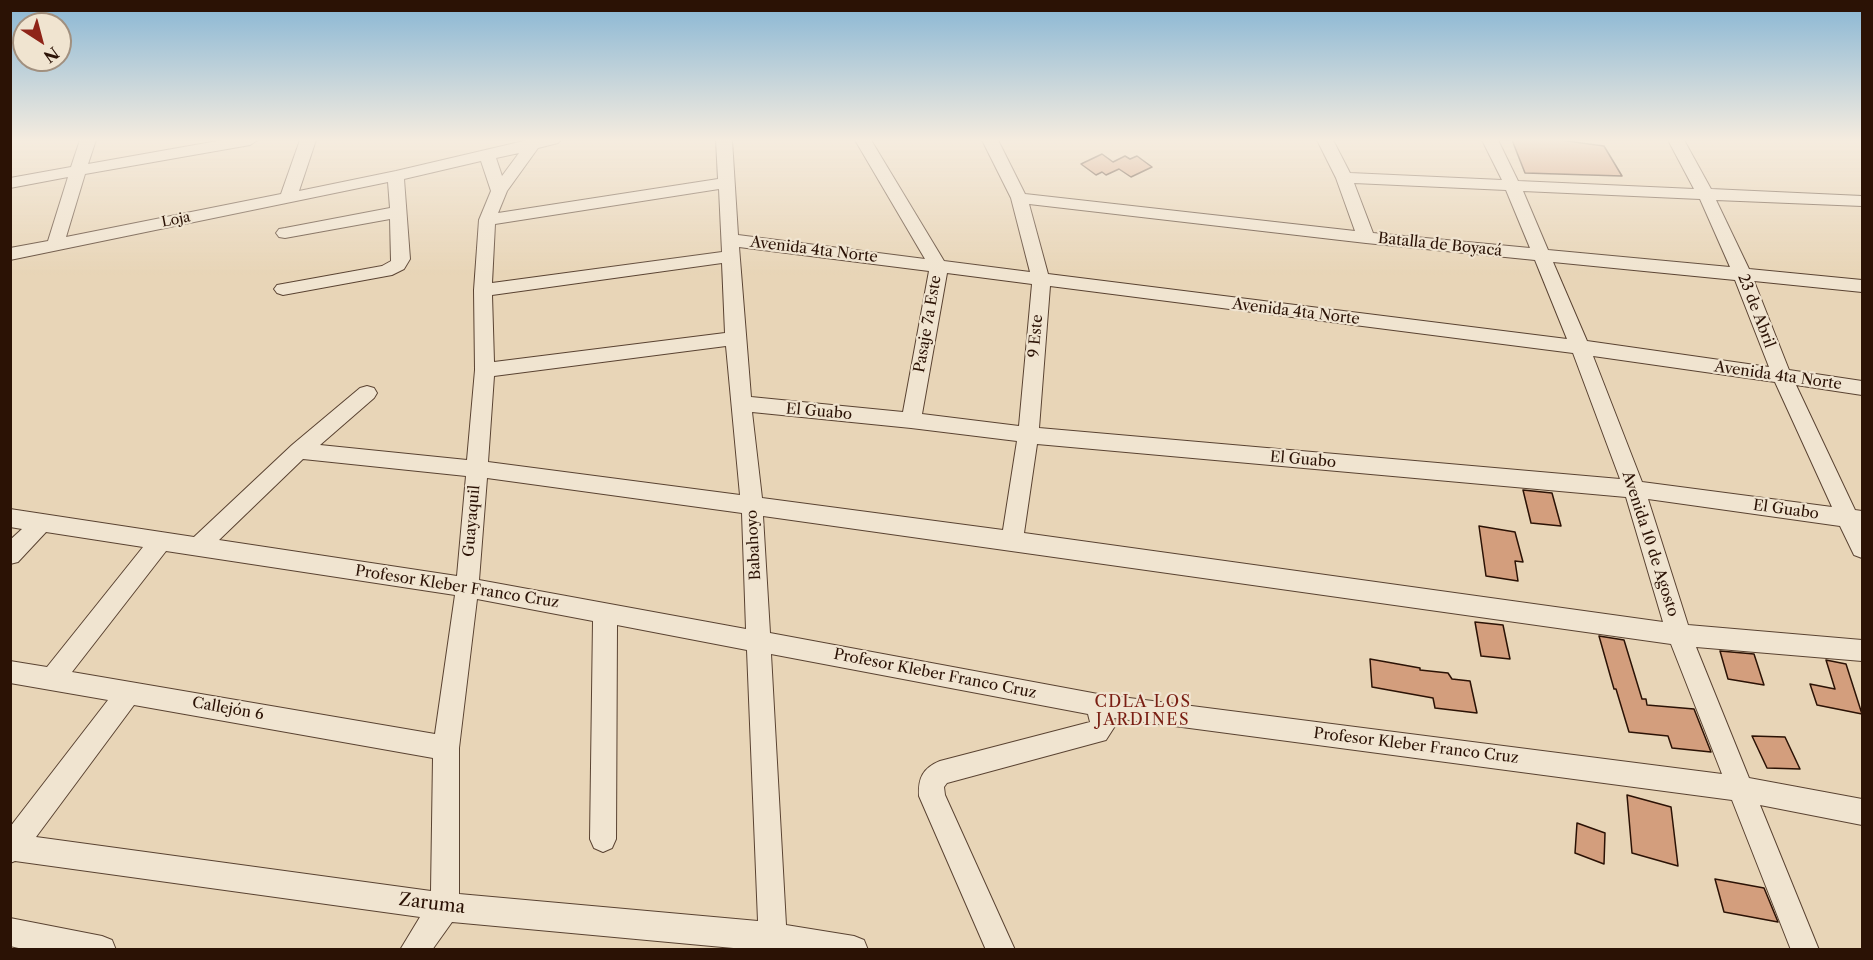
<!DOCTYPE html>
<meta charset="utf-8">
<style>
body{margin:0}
#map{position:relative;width:1873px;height:960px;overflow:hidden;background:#e8d5b7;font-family:"Libre Caslon Text",serif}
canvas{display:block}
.frame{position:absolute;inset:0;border:12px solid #2b1205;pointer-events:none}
.north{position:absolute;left:12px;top:12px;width:60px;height:60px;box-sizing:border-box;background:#f0e4d0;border:2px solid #a1907f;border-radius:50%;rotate:144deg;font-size:16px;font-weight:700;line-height:24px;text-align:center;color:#2b1205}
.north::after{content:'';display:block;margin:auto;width:21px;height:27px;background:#8f2418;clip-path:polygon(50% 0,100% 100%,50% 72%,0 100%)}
</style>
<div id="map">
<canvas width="1873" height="960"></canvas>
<div class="frame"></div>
<div class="north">N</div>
</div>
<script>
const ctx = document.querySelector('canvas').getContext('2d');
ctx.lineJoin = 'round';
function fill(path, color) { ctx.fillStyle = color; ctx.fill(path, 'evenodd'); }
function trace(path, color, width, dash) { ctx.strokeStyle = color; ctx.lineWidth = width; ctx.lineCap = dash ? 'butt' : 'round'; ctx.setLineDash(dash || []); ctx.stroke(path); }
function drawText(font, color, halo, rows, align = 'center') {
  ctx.font = font + ' "Libre Caslon Text",serif'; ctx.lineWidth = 4.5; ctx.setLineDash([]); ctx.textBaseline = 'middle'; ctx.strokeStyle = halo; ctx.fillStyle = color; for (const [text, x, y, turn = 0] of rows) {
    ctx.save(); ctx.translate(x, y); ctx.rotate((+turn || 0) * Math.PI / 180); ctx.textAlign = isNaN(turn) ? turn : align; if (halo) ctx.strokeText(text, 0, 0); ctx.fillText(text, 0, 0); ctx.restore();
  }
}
const building = new Path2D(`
 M1512 140H1560L1604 146 1622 176 1525 173Z
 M1102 154 1113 162 1125 156 1130 159 1137 156 1152 167 1131 177 1119 169 1106 175 1102 172 1096 175 1081 164Z
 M1523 490 1552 493 1561 526 1531 523Z
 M1479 526 1515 532 1523 562 1515 561 1518 581 1486 576Z
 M1475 622 1503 625 1510 659 1481 656Z
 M1599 636 1624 640 1642 699H1646L1647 705 1694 709 1711 752 1672 748 1668 736 1629 732 1616 689H1614Z
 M1720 651 1754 654 1764 685 1728 679Z
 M1370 659 1420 668V670L1448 673 1452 679 1470 681 1477 713 1435 708 1433 698 1372 687Z
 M1826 660 1846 664 1862 714 1817 705 1810 684 1835 689Z
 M1752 736 1785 737 1800 769 1767 768Z
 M1627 795 1671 807 1678 866 1632 853Z
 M1577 823 1605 833 1604 864 1575 853Z
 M1715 879 1764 888 1778 922 1724 912Z`);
fill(building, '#d39e7d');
trace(building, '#2b1205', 1.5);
const minor = new Path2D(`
 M80 140H96L88 164 223 140H258L250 145 85 174 66 237 281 194 300 140H316L299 191 396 171 528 140H561L558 143 538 148 507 191 498 213 718 179 716 140H732L738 235 925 259 855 140H871L944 261 1030 272 1011 198 982 140H998L1025 194 1355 231 1336 178 1317 140H1333L1350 173 1502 180 1482 140H1498L1518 181 1694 189 1668 140H1684L1711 189 1862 196V206L1716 200 1749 269 1862 280V292L1754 281 1789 370 1862 381V395L1796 385 1855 510 1862 511V558L1854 555 1840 526 1648 499 1688 625 1862 640V661L1696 647 1749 778 1862 799V825L1760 805 1819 950H1791L1732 800 1114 718 1115 726 1106 740 947 783 944 787 945 795 1015 950H986L919 796C918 778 923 768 940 761L1090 722 1088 714 771 654 786 925 854 936 864 940 868 950H755L452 922 432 950H400L420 917 15 861 10 863V827L108 700 10 683V661L47 667 143 547 46 532 18 562 10 564V540L22 529 10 527V509L194 537 292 445 360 388 367 386 374 388 377 393 374 398 320 445 467 460 475 370 474 290 479 220 491 191 481 161 404 179 410 259 404 269 392 275 283 295 277 293 274 289 277 285 382 266 391 261 390 219 285 238 279 237 276 233 279 229 285 228 390 208 388 182 10 260V248L48 241 68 177 10 188V178L71 167ZM519 153 502 176 496 158ZM1354 183 1506 190 1530 248 1373 233ZM719 189 722 252 492 283 495 224ZM1523 191 1700 199 1730 267 1548 250ZM1029 204 1366 243 1535 260 1567 339 1048 274ZM739 247 929 271 903 412 751 397ZM1553 262 1735 280 1769 367 1587 341ZM722 263 725 333 494 362 492 295ZM947 273 1032 284 1019 426 922 414ZM1050 286 1573 353 1620 479 1039 428ZM726 346 740 495 488 462 494 376ZM1593 356 1775 382 1832 507 1642 482ZM752 412 911 428 1017 441 1003 530 762 498ZM1037 444 1626 497 1663 622 1024 533ZM303 459 466 476 457 576 219 540ZM487 478 742 513 746 629 479 580ZM763 516 1671 644 1722 774 1098 694 770 633ZM166 551 455 595 435 734 72 672ZM477 599 593 621 590 839 594 848 603 852 612 848 616 839 617 625 747 650 758 921 459 894V748ZM134 705 433 758 431 891 36 837Z
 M10 918 102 936 112 940 116 950H27L10 946Z`);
trace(minor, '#5a4332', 2);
fill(minor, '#f0e4d0');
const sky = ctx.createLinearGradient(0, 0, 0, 275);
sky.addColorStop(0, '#88b6d4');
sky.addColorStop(0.51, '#f5ecdf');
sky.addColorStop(1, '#f5ecdf00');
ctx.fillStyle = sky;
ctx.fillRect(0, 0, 1873, 275);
drawText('14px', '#2b1205', '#f0e4d0', [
 ["Loja",176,220,-11]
]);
drawText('15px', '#2b1205', '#f0e4d0', [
 ["Batalla de Boyacá",1440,245,6],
 ["Avenida 4ta Norte",814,250,7],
 ["23 de Abril",1756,311,69],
 ["Avenida 4ta Norte",1296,312,7],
 ["Pasaje 7a Este",928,324,-80],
 ["9 Este",1036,336,-85],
 ["Avenida 4ta Norte",1778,376,8],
 ["El Guabo",819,412,5],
 ["El Guabo",1303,460,5],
 ["El Guabo",1786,510,8],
 ["Guayaquil",472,521,-85],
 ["Avenida 10 de Agosto",1650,544,72],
 ["Babahoyo",754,545,-93],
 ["Profesor Kleber Franco Cruz",457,587,9],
 ["Profesor Kleber Franco Cruz",935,674,11],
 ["Callejón 6",228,709,10],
 ["Profesor Kleber Franco Cruz",1416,746,7]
]);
ctx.letterSpacing = '1.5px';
drawText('16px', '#7a1f14', '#f0e4d0', [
 ["CDLA LOS",1143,702],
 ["JARDINES",1143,720]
]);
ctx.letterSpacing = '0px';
drawText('18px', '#2b1205', '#f0e4d0', [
 ["Zaruma",432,904,7]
]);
</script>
